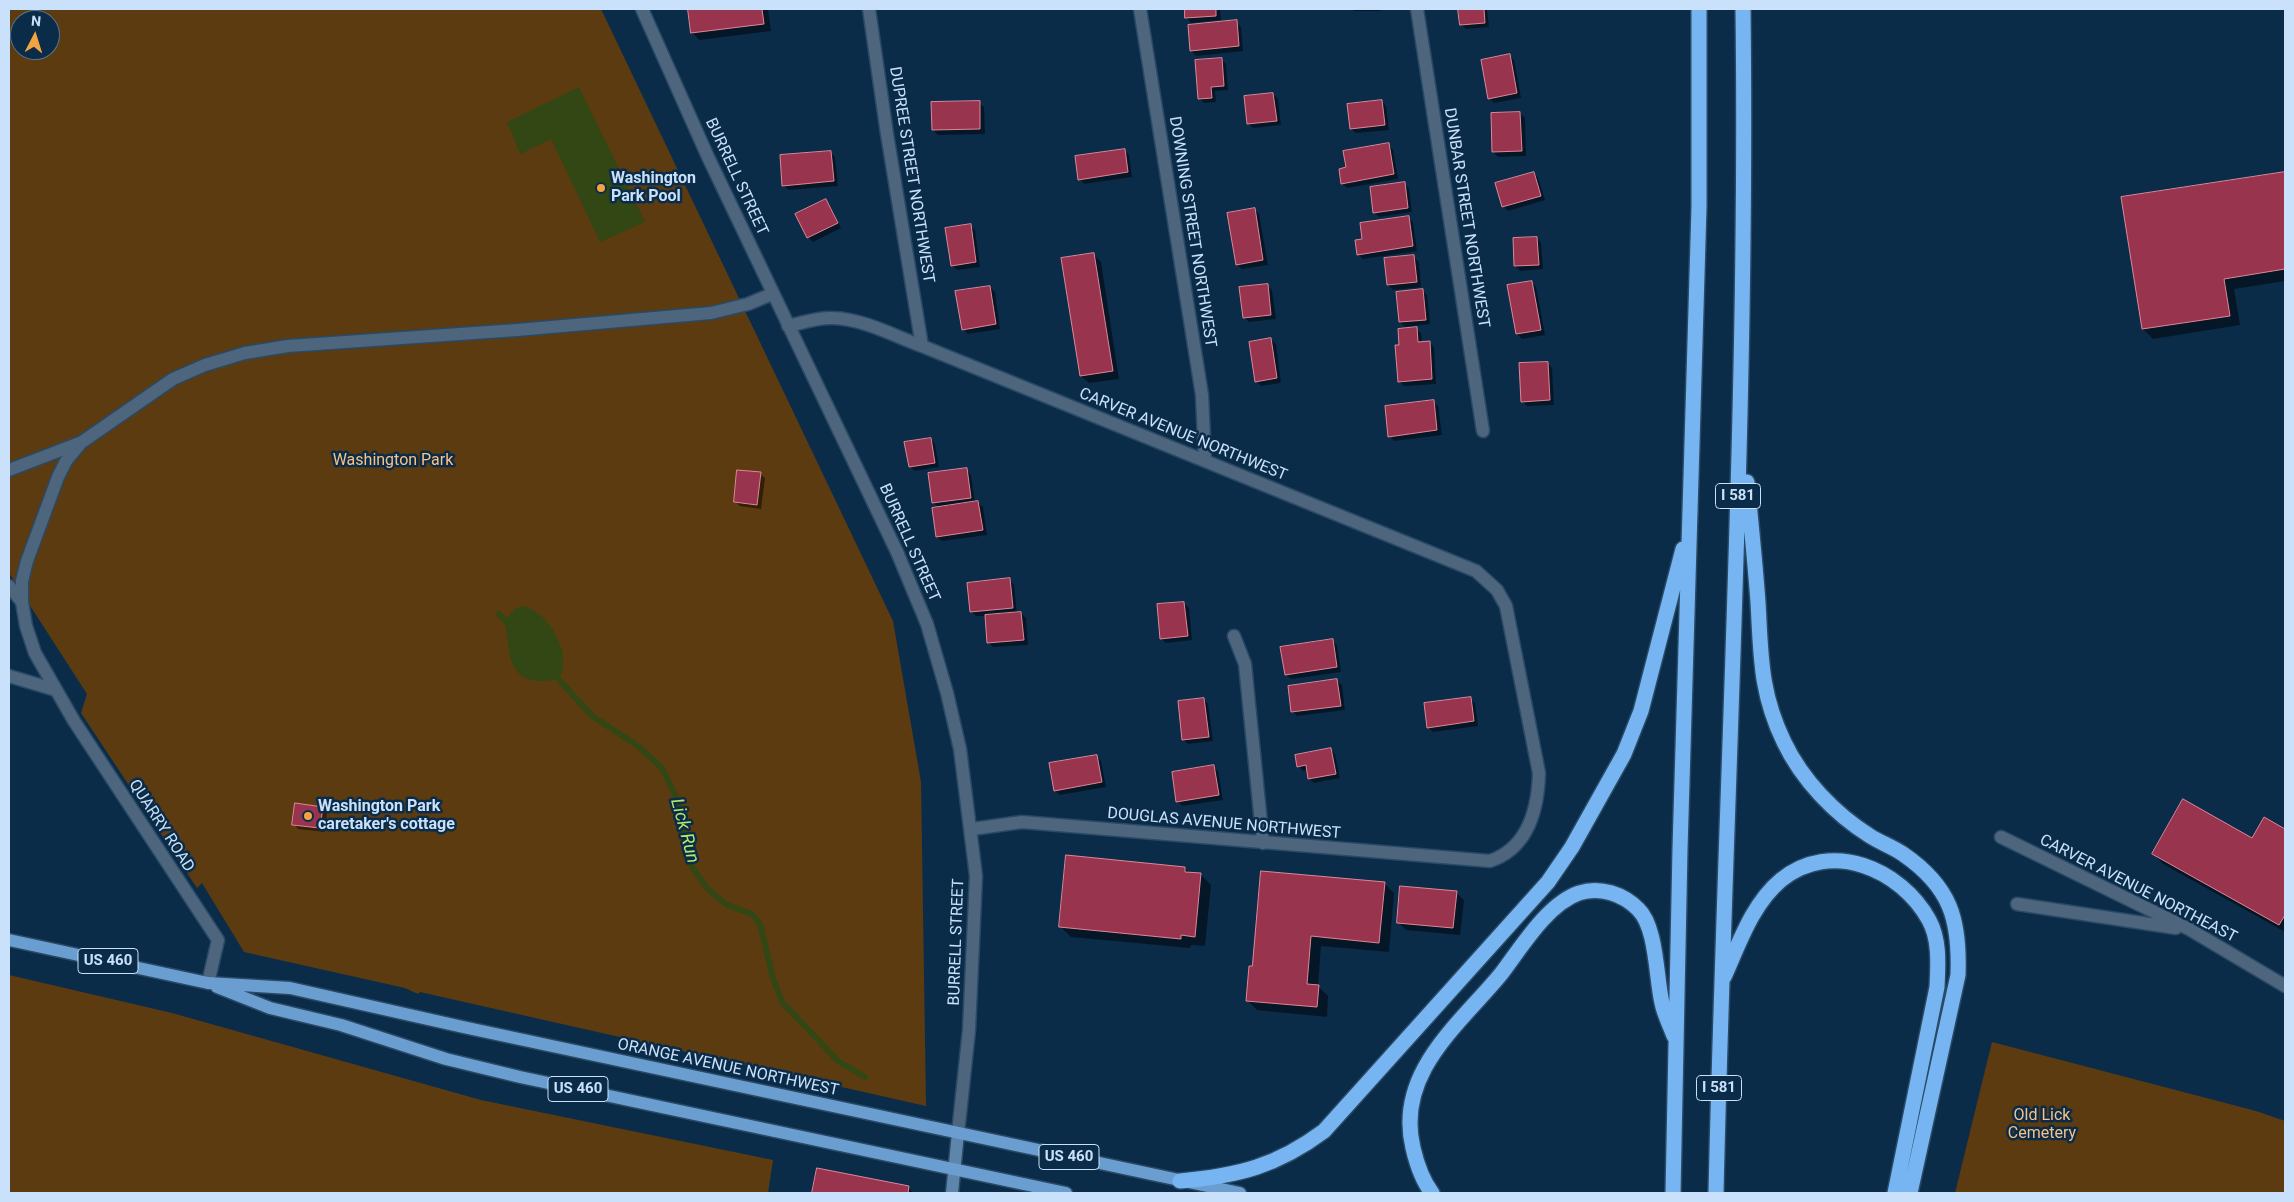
<!DOCTYPE html>
<style>
body{margin:0}
#map{position:relative;width:2294px;height:1202px;overflow:hidden;background:#0b2c49;font-family:Roboto,sans-serif}
canvas{display:block}
.frame{position:absolute;inset:0;border:10px solid #c9e1fa;pointer-events:none}
.north{position:absolute;left:10px;top:10px;width:50px;height:50px;box-sizing:border-box;background:#0b2c49;border:1px solid #577490;border-radius:50%;rotate:5deg;font-size:14px;font-weight:700;line-height:20px;text-align:center;color:#c9e1fa}
.north::after{content:'';display:block;margin:auto;width:18px;height:22px;background:#f3a442;clip-path:polygon(50% 0,100% 100%,50% 72%,0 100%)}
</style>
<div id="map">
<canvas width="2294" height="1202"></canvas>
<div class="frame"></div>
<div class="north">N</div>
</div>
<script>
const ctx = document.querySelector('canvas').getContext('2d');
ctx.lineJoin = 'round';
function fill(path, color) { ctx.fillStyle = color; ctx.fill(path, 'evenodd'); }
function trace(path, color, width, dash) { ctx.strokeStyle = color; ctx.lineWidth = width; ctx.lineCap = dash ? 'butt' : 'round'; ctx.setLineDash(dash || []); ctx.stroke(path); }
function drawText(font, color, halo, rows, align = 'center') {
  ctx.font = font + ' Roboto,sans-serif'; ctx.lineWidth = 5; ctx.setLineDash([]); ctx.textBaseline = 'middle'; ctx.strokeStyle = halo; ctx.fillStyle = color; for (const [text, x, y, turn = 0] of rows) {
    ctx.save(); ctx.translate(x, y); ctx.rotate((+turn || 0) * Math.PI / 180); ctx.textAlign = isNaN(turn) ? turn : align; if (halo) ctx.strokeText(text, 0, 0); ctx.fillText(text, 0, 0); ctx.restore();
  }
}
fill(new Path2D(`
 M9 9H601L893 621 921 782 926 1106 420 992 418 994 405 988 244 952 202 883 197 888 81 713 87 694 9 573ZM20 20H50V50H20Z
 M9 975 172 1013 481 1100 773 1160 768 1193H9Z
 M1992 1042 2256 1111 2285 1121V1193H1955Z`), '#5d3b10');
fill(new Path2D(`
 M579 87 645 222 600 242 551 139 520 154 507 122Z
 M522 606C548 610 574 655 559 679 527 685 512 678 508 645 508 637 505 629 505 621L514 609Z`), '#324713');
fill(new Path2D(`
 M689 9H768L771 31 699 40 692 32Z
 M1186 9H1220L1221 20 1191 23 1187 18Z
 M1352 9H1380V11H1354Z
 M1459 9H1487L1489 27 1466 29 1461 24Z
 M1236 22 1241 27 1243 51 1196 56 1192 51Z
 M1509 56 1514 60 1521 98 1494 103 1489 98Z
 M1221 59 1226 64 1228 90 1215 91 1216 102 1204 103 1199 98Z
 M1273 94 1278 99 1281 125 1253 128 1248 123Z
 M1382 101 1386 106 1389 130 1356 133 1351 129Z
 M979 103 984 107 985 134 938 135 933 130Z
 M1520 113 1525 118 1526 156 1498 157 1493 152 1492 114Z
 M1389 145 1393 150 1398 179 1347 188 1342 183 1348 168Z
 M1124 150 1129 155 1132 177 1084 184 1080 179Z
 M830 152 835 157 838 186 788 190 784 185Z
 M1534 173 1538 178 1545 200 1508 211 1503 206Z
 M2285 174V281L2234 289 2240 325 2153 339 2143 329 2123 198Z
 M1405 184 1409 189 1412 212 1379 217 1374 212Z
 M826 200 830 205 841 228 813 242 808 237Z
 M1254 210 1259 214 1268 265 1242 269 1237 265Z
 M1408 218 1413 222 1417 251 1363 259 1358 254 1364 240Z
 M970 225 975 230 980 267 957 270 952 265Z
 M1537 238 1541 243 1543 269 1520 271 1515 266Z
 M1093 254 1101 262 1119 379 1089 383 1081 376Z
 M1414 257 1419 262 1421 287 1393 290 1388 285 1386 260Z
 M1532 282 1536 287 1545 335 1522 339 1517 334Z
 M1267 285 1272 290 1276 319 1249 322 1244 317Z
 M990 287 995 292 1000 329 968 334 963 329Z
 M1423 291 1427 295 1430 324 1405 327 1400 322Z
 M1416 329 1421 333 1422 343 1429 342 1434 347 1436 384 1404 386 1399 381 1400 346Z
 M1271 340 1276 344 1281 383 1261 386 1256 381Z
 M1548 363 1552 368 1554 405 1527 406 1522 401Z
 M1433 402 1438 406 1442 435 1394 441 1390 436Z
 M931 439 935 444 939 467 915 471 910 466Z
 M966 470 971 475 975 503H978L983 507 987 535 942 541 937 537 939 508 933 502Z
 M760 474 765 478 761 509 740 506 735 501Z
 M1010 580 1014 585 1017 614 1021 613 1026 618 1028 645 993 647 989 643 987 616H976L972 612Z
 M1184 603 1189 608 1192 640 1166 643 1161 638Z
 M1332 640 1337 645 1341 672 1291 679 1286 674Z
 M1337 681 1342 685 1345 710 1297 716 1293 711Z
 M1204 699 1208 704 1213 741 1188 744 1183 739Z
 M1470 699 1475 703 1478 726 1433 732 1428 727Z
 M1330 749 1335 754 1340 778 1314 783 1309 778 1308 770 1303 771 1298 766Z
 M1096 756 1101 761 1106 787 1060 795 1055 791Z
 M1213 767 1218 771 1223 800 1182 806 1178 801Z
 M322 808 327 813 325 832 298 829 294 824Z
 M2264 819 2285 830V932L2163 864 2153 853 2253 840Z
 M1185 868 1190 874 1201 875 1211 885 1205 946 1191 945 1190 948 1071 937 1061 927Z
 M1384 883 1394 893 1389 952 1321 946 1318 986 1328 996 1327 1017 1257 1010 1247 1000 1253 967Z
 M1456 893 1464 900 1460 935 1406 930 1399 923Z
 M818 1170 908 1188 914 1193H813Z`), '#0007');
trace(new Path2D(`
 M499 614 510 626
 M554 674 592 716 638 746 662 768 677 799 692 867 708 889 727 905 752 914 760 924 773 978 782 1002 838 1061 865 1077`), '#324713', 6);
const building = new Path2D(`
 M688 9H762L764 24 691 33Z
 M1185 9H1216V16L1185 18Z
 M1458 9H1484L1485 23 1460 25Z
 M1237 20 1239 46 1190 51 1188 25Z
 M1510 54 1517 93 1488 99 1481 60Z
 M1222 58 1224 86 1211 87 1212 98 1198 99 1195 60Z
 M1273 93 1277 121 1247 124 1244 96Z
 M1382 100 1385 125 1350 129 1347 104Z
 M980 101V129L932 130 931 102Z
 M1520 112 1522 151 1492 152 1491 113Z
 M1389 143 1394 174 1341 184 1339 169 1346 167 1343 151Z
 M1125 149 1128 172 1078 180 1075 156Z
 M831 151 834 181 782 186 780 155Z
 M1534 172 1541 196 1502 207 1495 183Z
 M2285 172V269L2224 279 2230 316 2142 329 2121 197Z
 M1405 182 1408 208 1373 213 1370 187Z
 M826 199 838 223 807 238 795 214Z
 M1255 208 1263 260 1236 265 1227 213Z
 M1409 216 1413 246 1357 255 1355 240 1362 239 1360 223Z
 M971 224 976 262 951 266 945 228Z
 M1537 237 1539 265 1514 266 1513 238Z
 M1094 253 1113 371 1080 376 1061 258Z
 M1414 255 1417 282 1387 285 1384 258Z
 M1532 281 1541 330 1516 334 1507 285Z
 M1268 284 1271 315 1243 318 1239 287Z
 M990 286 996 324 962 330 955 291Z
 M1423 289 1426 320 1399 322 1396 292Z
 M1417 327 1418 342 1430 341 1432 379 1398 382 1395 345H1399L1398 329Z
 M1271 338 1277 378 1255 382 1249 342Z
 M1548 362 1550 400 1521 402 1519 363Z
 M1434 400 1437 430 1388 437 1385 406Z
 M931 438 935 463 909 467 904 442Z
 M967 468 971 498 932 503 928 473Z
 M737 470 761 472 757 505 734 502Z
 M978 501 983 530 936 537 932 508Z
 M1010 578 1013 608 970 612 967 583Z
 M1184 602 1188 636 1160 639 1157 604Z
 M1021 612 1024 640 987 643 985 615Z
 M1333 639 1337 667 1285 675 1280 647Z
 M1337 679 1341 706 1291 712 1288 686Z
 M1471 697 1474 721 1427 728 1424 703Z
 M1204 698 1209 737 1182 740 1178 701Z
 M1331 748 1336 774 1308 779 1306 765 1297 767 1295 755Z
 M1097 755 1102 782 1054 791 1049 763Z
 M1214 765 1219 795 1176 802 1172 772Z
 M2183 799 2252 838 2264 817 2285 829V915L2279 925 2152 854Z
 M295 803 323 807 320 828 292 825Z
 M1066 855 1185 867V872L1201 873 1195 937 1181 935V939L1059 927Z
 M1261 871 1385 882 1379 943 1311 936 1307 984 1319 985 1317 1007 1246 1001 1249 966H1252Z
 M1400 886 1457 891 1453 928 1397 923Z
 M817 1168 909 1186 908 1193H812Z`);
fill(building, '#98344d');
trace(building, '#df8797', 1);
const minor = new Path2D(`
 M869 9 887 134 922 346
 M1140 9 1202 395 1205 460
 M1417 9 1483 431
 M788 326C802 323 818 317 833 318 864 319 894 336 922 346L1476 571 1497 590 1506 606 1539 773C1538 810 1528 848 1490 861L1022 822 972 829
 M9 470 82 442 173 379 205 365 245 353 288 346 517 330 711 313 748 304 772 294
 M9 586 22 602 26 626 35 653 74 721 218 940 208 983
 M22 602V581L27 561 58 477 66 461 80 444
 M1234 636 1245 664 1263 843
 M9 676 56 690
 M2001 837 2189 929 2285 986
 M2017 904 2176 928`);
const tertiary = new Path2D(`
 M642 9 708 157 897 552 927 624 947 693 960 749 976 876 969 1030 958 1133`);
const secondary = new Path2D(`
 M952 1193 958 1133`);
const primary = new Path2D(`
 M9 940 208 983 290 988 463 1027 1240 1193
 M217 987 270 1008 341 1025 446 1059 520 1077 1066 1193`);
const motorway = new Path2D(`
 M1747 482C1751 522 1755 562 1758 602 1761 655 1760 693 1784 742 1802 780 1835 814 1870 836 1881 843 1893 847 1903 854 1951 887 1960 920 1958 975L1910 1193
 M1724 977C1739 944 1752 904 1781 880 1831 839 1901 869 1929 920 1940 940 1938 965 1937 987L1895 1193
 M1180 1181C1238 1176 1277 1166 1324 1131L1548 882 1572 847 1624 754 1641 711 1683 549
 M1432 1193C1422 1180 1417 1165 1413 1148 1395 1073 1459 1025 1501 974 1521 948 1547 904 1579 893 1600 886 1623 894 1638 909 1657 927 1656 978 1662 1003 1664 1014 1670 1025 1674 1036
 M1673 1193 1680 849 1699 207V9
 M1716 1193C1725 798 1748 404 1743 9`);
trace(minor, '#294965', 15);
trace(tertiary, '#294965', 15);
trace(secondary, '#294965', 15);
trace(primary, '#294965', 15);
trace(motorway, '#294965', 18);
trace(minor, '#4d657d', 12);
trace(tertiary, '#4d657d', 12);
trace(secondary, '#5e86ac', 12);
trace(primary, '#6b9ed0', 12);
trace(motorway, '#76b5f1', 15);
for (const [x, y, r, color] of [
 [601,188,5,"#f3a442"],
 [308,816,5,"#f3a442"]
]) { const dot = new Path2D(); dot.arc(x, y, r, 0, 2 * Math.PI); ctx.fillStyle = color; ctx.fill(dot); trace(dot, '#0b2c49', 2); }
for (const [x, y, w] of [
 [1738,496,45],
 [108,961,60],
 [1719,1088,45],
 [578,1089,60],
 [1069,1157,60]
]) { const box = new Path2D(); box.roundRect(x - w / 2, y - 12.5, w, 25, 4); ctx.fillStyle = '#0b2c49'; ctx.fill(box); trace(box, '#c9e1fa', 1); }
drawText('bold 15px', '#c9e1fa', null, [
 ["I 581",1738,496],
 ["US 460",108,961],
 ["I 581",1719,1088],
 ["US 460",578,1089],
 ["US 460",1069,1157]
]);
drawText('16px', '#c9e1fa', '#0b2c49', [
 ["DUPREE STREET NORTHWEST",911,175,81],
 ["BURRELL STREET",736,177,65],
 ["DUNBAR STREET NORTHWEST",1466,218,81],
 ["DOWNING STREET NORTHWEST",1192,232,81],
 ["CARVER AVENUE NORTHWEST",1183,435,22],
 ["BURRELL STREET",909,543,66],
 ["DOUGLAS AVENUE NORTHWEST",1224,824,5],
 ["QUARRY ROAD",161,826,57],
 ["CARVER AVENUE NORTHEAST",2138,889,27],
 ["BURRELL STREET",957,942,-88],
 ["ORANGE AVENUE NORTHWEST",728,1068,12]
]);
drawText('bold 16px', '#c9e1fa', '#0b2c49', [
 ["Washington",611,179],
 ["Park Pool",611,197],
 ["Washington Park",318,807],
 ["caretaker's cottage",318,825]
], 'left');
drawText('16px', '#f8c185', '#0b2c49', [
 ["Washington Park",393,461],
 ["Old Lick",2042,1116],
 ["Cemetery",2042,1134]
]);
drawText('italic 18px', '#b3e76a', '#0b2c49', [
 ["Lick Run",684,831,75]
]);
</script>
